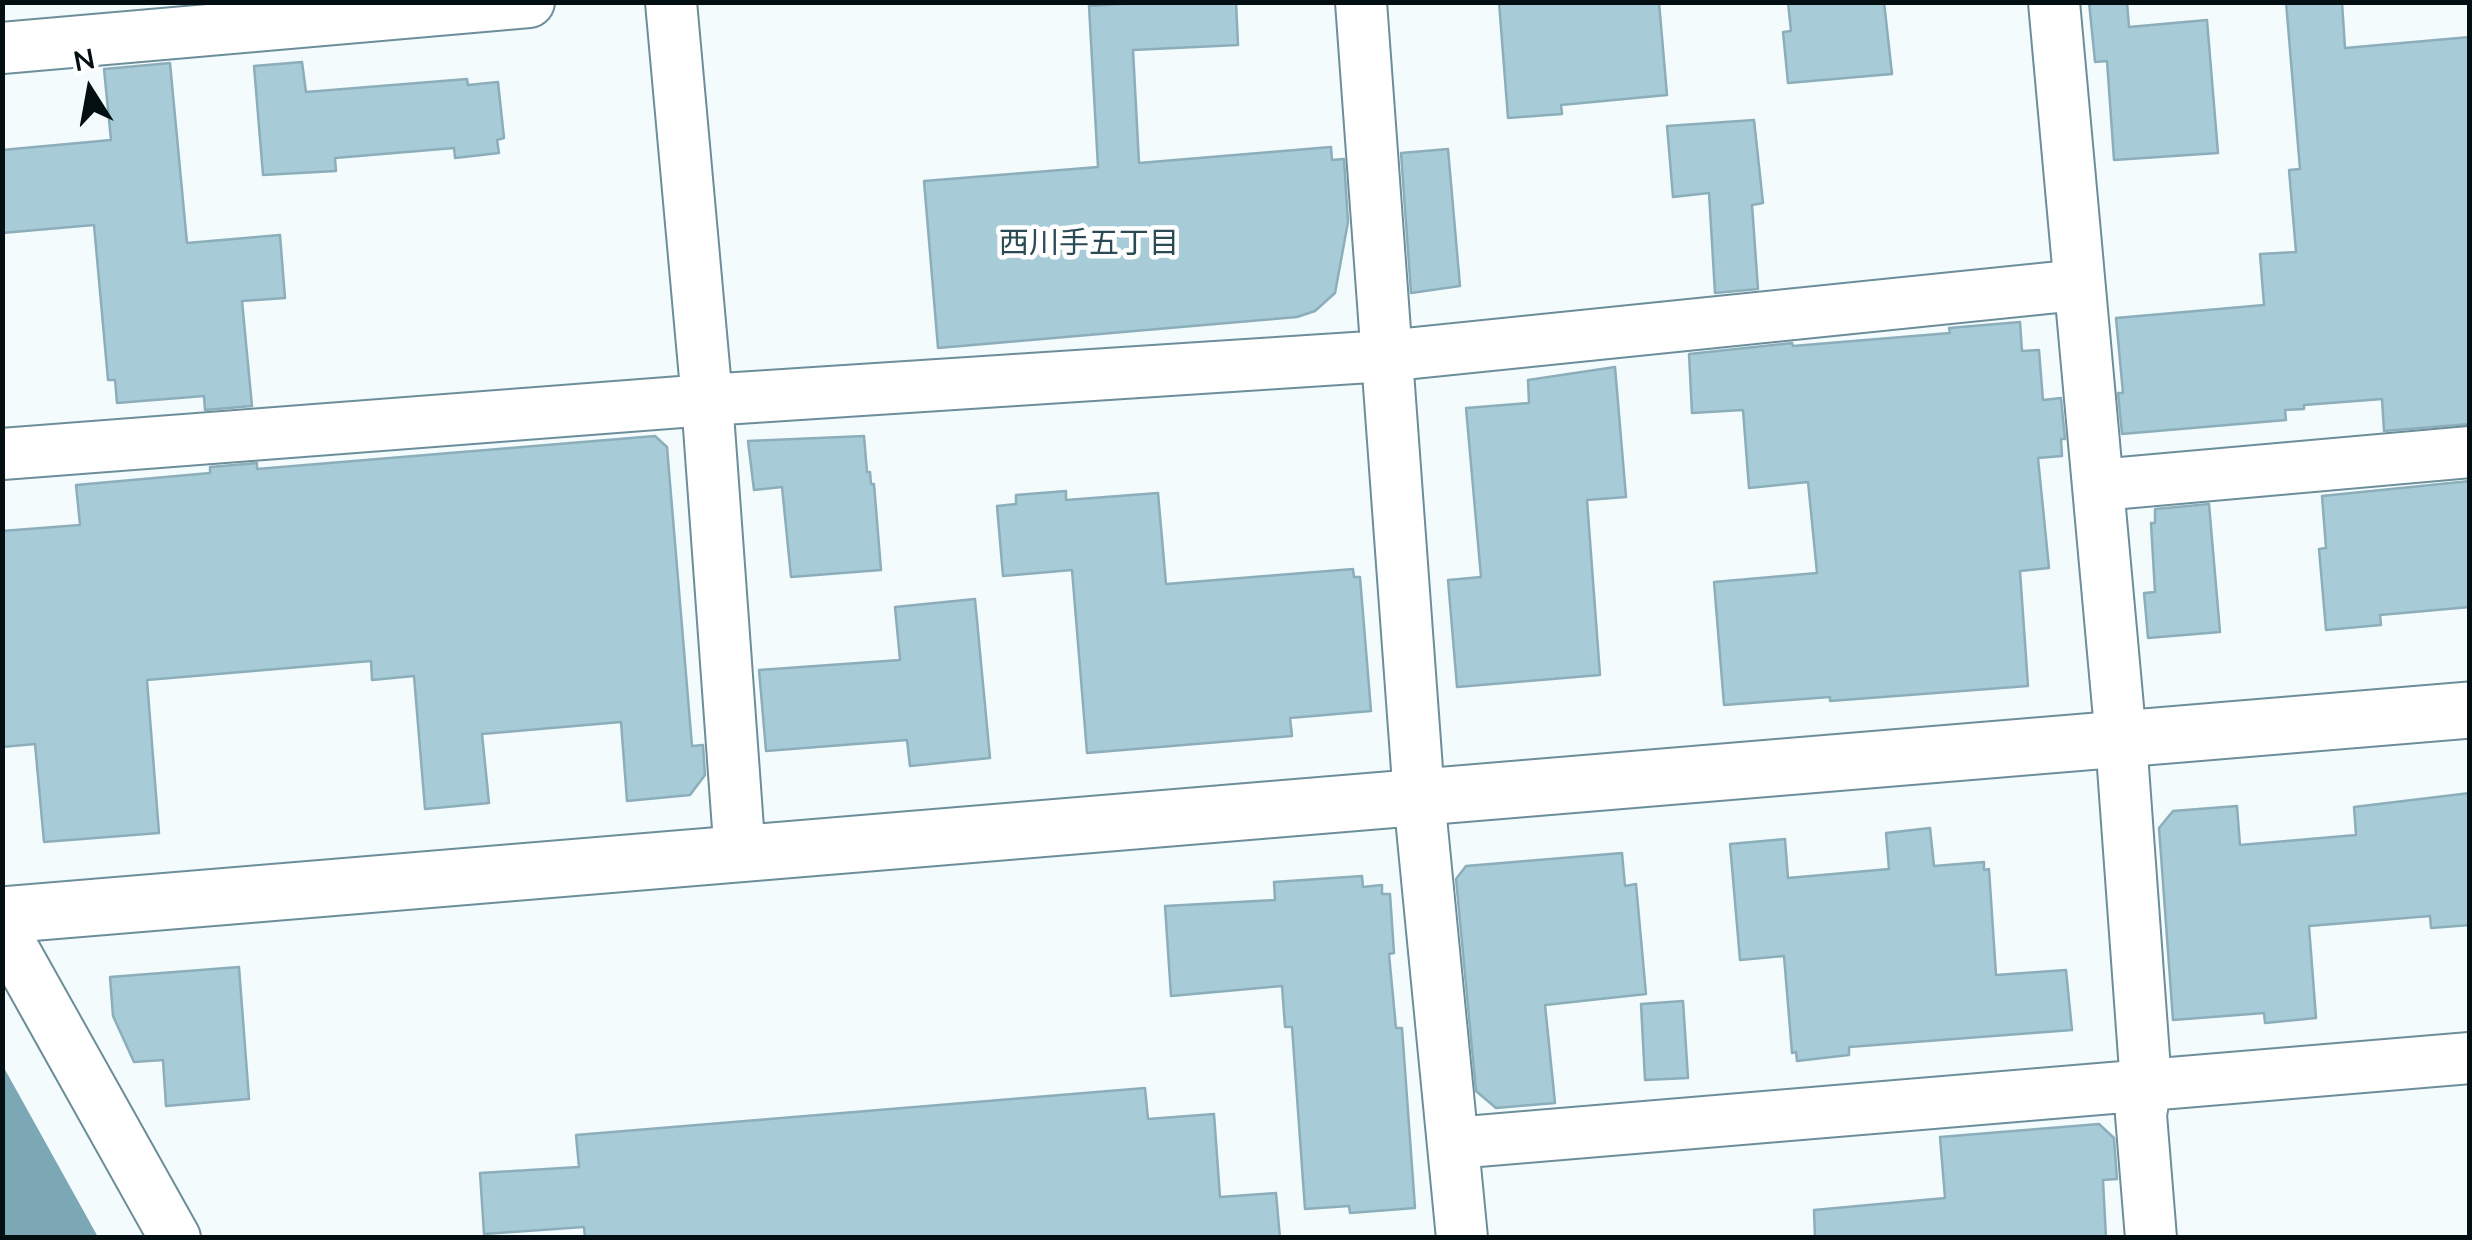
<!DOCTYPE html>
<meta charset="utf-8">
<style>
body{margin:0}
#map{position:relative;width:2472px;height:1240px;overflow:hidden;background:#f4fbfd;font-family:"Nunito Sans",sans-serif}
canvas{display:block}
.frame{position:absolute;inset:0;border:5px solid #030f13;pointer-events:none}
.north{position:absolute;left:40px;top:40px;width:100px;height:100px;-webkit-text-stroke:8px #fff;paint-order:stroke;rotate:349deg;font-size:28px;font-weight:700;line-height:40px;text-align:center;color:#030f13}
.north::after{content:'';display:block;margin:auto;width:35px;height:45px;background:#030f13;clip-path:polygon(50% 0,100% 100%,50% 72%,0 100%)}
</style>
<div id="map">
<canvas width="2472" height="1240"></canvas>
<div class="frame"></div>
<div class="north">N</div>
</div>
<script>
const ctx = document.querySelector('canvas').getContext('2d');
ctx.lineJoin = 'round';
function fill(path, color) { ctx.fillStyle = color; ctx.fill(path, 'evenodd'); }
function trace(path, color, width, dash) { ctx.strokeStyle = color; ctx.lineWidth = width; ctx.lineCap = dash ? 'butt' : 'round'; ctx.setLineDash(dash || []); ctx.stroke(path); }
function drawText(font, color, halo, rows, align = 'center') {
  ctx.font = font + ' "Nunito Sans","Noto Sans JP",sans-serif'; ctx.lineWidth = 9; ctx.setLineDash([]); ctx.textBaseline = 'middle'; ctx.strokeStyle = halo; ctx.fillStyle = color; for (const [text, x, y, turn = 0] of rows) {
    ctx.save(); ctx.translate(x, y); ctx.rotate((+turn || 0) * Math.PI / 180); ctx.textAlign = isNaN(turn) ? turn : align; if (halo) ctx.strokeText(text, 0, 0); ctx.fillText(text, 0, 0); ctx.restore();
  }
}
fill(new Path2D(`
 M3 1066 98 1237H3Z`), '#7ca8b6');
const building = new Path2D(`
 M1153 2H1236L1238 45 1133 50 1139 163 1331 147 1332 160 1344 159 1348 222 1335 293 1315 311 1297 317 938 348 924 181 1098 167 1089 6Z
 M1499 2H1659L1667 95 1561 105 1562 114 1508 118Z
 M1788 2H1884L1892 74 1788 83 1783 32 1791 31Z
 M2089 2H2127L2129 27 2207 20 2218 153 2114 160 2107 61 2095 62Z
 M2286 2H2342L2345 48 2470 37V424L2384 431 2382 399 2304 405V409L2285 410 2286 420 2122 434 2118 393H2123L2116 318 2264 305 2260 254 2296 252 2289 170 2300 169Z
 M302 62 306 92 467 79 468 85 498 82 504 138 497 140 499 153 455 158 454 148 335 158 336 171 263 175 254 66Z
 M170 63 187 243 280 235 285 298 242 301 252 406 205 410 204 396 117 403 115 380H108L94 225 2 233V150L111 140 104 69Z
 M1754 120 1763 203 1752 205 1758 289 1715 293 1709 193 1673 197 1667 126Z
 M1448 149 1460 286 1411 293 1401 153Z
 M2020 322 2022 351 2039 350 2043 400 2061 398 2065 439H2061L2062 456 2038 458 2049 568 2020 571 2028 686 1830 701V697L1724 705 1714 582 1817 573 1808 482 1749 488 1743 410 1692 413 1689 354 1792 343 1793 346 1950 333 1949 328Z
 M1615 367 1626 497 1587 500 1600 675 1457 687 1448 580 1481 577 1466 408 1529 403 1528 380Z
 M655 436 667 447 692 746 703 745 705 775 690 795 627 801 621 722 482 734 489 803 425 809 414 676 372 680 371 661 147 680 159 833 44 842 35 744 2 747V531L80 525 76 485 210 473V467L257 463V469Z
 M864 436 867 472H870L871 484H874L881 570 791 577 782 487 754 490 748 441Z
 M2470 481V607L2380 615 2381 625 2326 630 2319 549 2326 548 2322 496Z
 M1066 491V500L1158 493 1166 584 1353 569 1354 577H1360L1371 711 1290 718 1292 736 1087 753 1072 570 1003 576 997 506 1016 504V495Z
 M2209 504 2220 632 2148 638 2144 593 2155 592 2151 523H2155V509Z
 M975 599 990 758 910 766 907 740 766 751 759 670 900 660 895 607Z
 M2470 793V925L2431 928 2430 916 2309 926 2316 1018 2265 1023 2264 1013 2173 1020 2159 828 2173 811 2237 806 2240 845 2356 835 2354 807Z
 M1930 828 1934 866 1984 862V870L1989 869 1996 975 2066 970 2072 1030 1849 1047V1055L1797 1061 1796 1052 1792 1053 1784 956 1740 960 1730 844 1785 839 1788 878 1889 869 1886 833Z
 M1622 853 1625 886 1636 884 1646 994 1545 1005 1555 1103 1496 1108 1476 1091 1456 879 1466 866Z
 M1362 876 1363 887 1382 885V894H1390L1394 953 1389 954 1396 1028H1402L1415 1208 1350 1213 1349 1206 1305 1209 1292 1027H1285L1282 986 1171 996 1165 906 1275 900 1274 882Z
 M239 967 249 1099 166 1106 163 1060 134 1062 113 1016 110 977Z
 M1683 1001 1688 1078 1645 1080 1641 1004Z
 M1145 1088 1148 1119 1214 1114 1220 1197 1276 1193 1280 1238H585L584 1227 484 1234 480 1173 579 1167 576 1135Z
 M2099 1124 2114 1138 2117 1179 2103 1180 2106 1238H1815L1814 1210 1945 1198 1940 1137Z`);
fill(building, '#a7cbd7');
trace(building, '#8baeba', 2.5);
const minor = new Path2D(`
 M671 2 707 400 740 856
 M1361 2 1419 797 1462 1238
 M2054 2 2121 740 2146 1084 2141 1115 2151 1238
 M2 48 529 2
 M2 454 707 400 1385 356 2078 285
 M2099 485 2470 452
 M2 929 175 1238
 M1454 1143 2470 1058`);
const tertiary = new Path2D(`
 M2 915 2470 710`);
trace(minor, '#6c8e9a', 54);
trace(tertiary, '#6c8e9a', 59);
trace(minor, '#fff', 50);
trace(tertiary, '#fff', 55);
drawText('30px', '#2a4a55', '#fff', [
 ["西川手五丁目",1089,246]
]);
</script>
